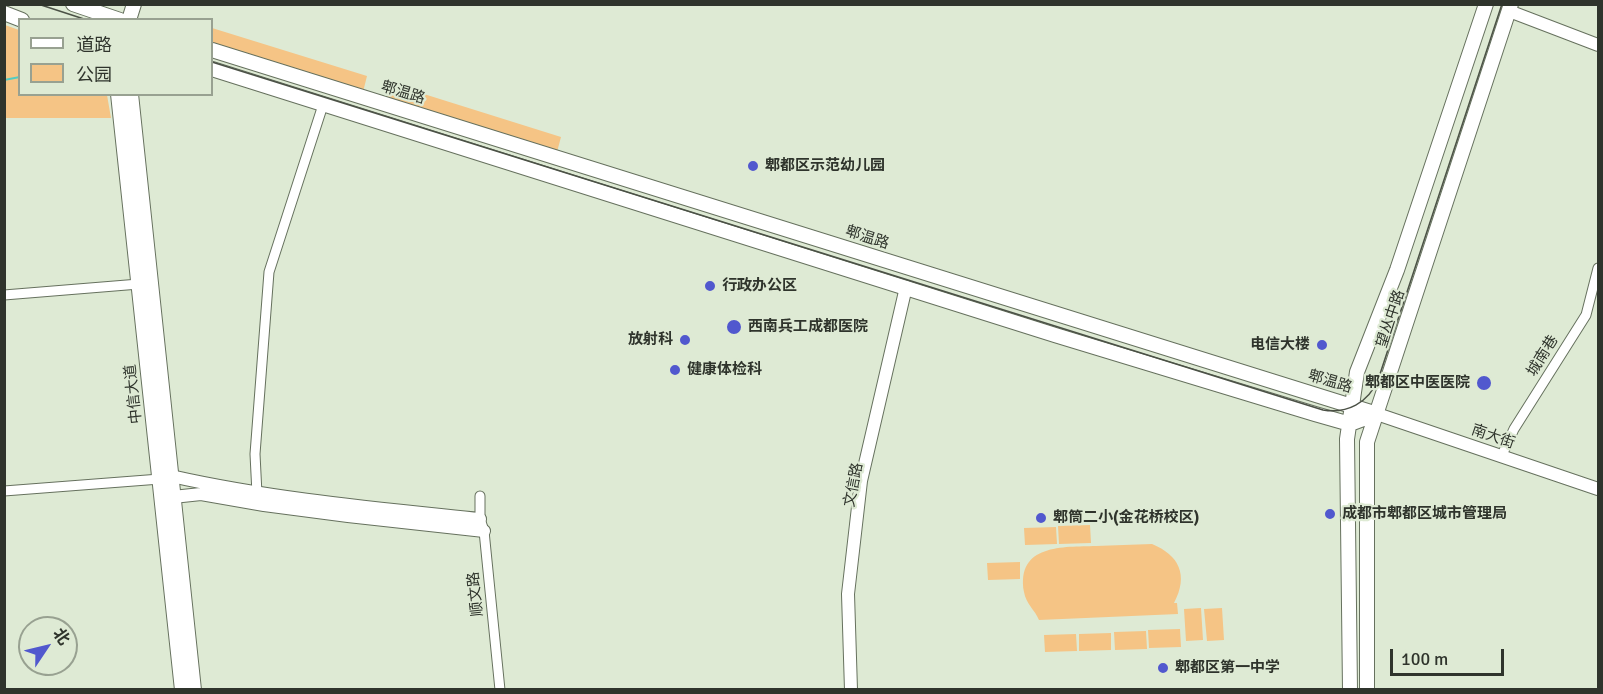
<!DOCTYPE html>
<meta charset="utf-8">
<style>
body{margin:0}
#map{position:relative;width:1603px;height:694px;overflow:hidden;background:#deead4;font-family:Signika,"Noto Sans SC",sans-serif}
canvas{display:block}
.frame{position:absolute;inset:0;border:6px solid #2f342c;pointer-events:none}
.legend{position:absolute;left:18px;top:18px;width:195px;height:78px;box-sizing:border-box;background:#deead4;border:2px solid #98a191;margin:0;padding:8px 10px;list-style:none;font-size:18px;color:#2f342c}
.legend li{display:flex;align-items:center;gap:12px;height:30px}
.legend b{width:30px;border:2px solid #98a191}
.north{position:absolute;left:18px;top:616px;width:60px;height:60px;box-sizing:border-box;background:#deead4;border:2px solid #98a191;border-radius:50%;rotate:55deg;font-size:16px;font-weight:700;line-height:24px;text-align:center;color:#2f342c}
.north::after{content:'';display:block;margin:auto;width:21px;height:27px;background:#5158ce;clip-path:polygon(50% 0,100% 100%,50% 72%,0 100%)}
.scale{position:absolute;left:1390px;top:649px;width:114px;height:27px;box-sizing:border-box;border:3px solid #2f342c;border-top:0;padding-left:8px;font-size:18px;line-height:21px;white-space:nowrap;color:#2f342c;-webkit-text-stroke:4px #deead4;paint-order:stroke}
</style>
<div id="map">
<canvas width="1603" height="694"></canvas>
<div class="frame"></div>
<ul class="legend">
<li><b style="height:8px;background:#fff"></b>道路</li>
<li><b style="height:16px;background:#f5c485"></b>公园</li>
</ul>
<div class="north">北</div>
<div class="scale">100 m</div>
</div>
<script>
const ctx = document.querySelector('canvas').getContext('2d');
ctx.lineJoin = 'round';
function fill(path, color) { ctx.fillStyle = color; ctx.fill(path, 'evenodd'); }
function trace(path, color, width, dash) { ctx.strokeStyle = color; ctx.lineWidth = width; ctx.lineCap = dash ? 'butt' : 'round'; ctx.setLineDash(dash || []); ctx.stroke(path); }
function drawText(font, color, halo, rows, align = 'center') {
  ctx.font = font + ' Signika,"Noto Sans SC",sans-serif'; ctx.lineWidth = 4.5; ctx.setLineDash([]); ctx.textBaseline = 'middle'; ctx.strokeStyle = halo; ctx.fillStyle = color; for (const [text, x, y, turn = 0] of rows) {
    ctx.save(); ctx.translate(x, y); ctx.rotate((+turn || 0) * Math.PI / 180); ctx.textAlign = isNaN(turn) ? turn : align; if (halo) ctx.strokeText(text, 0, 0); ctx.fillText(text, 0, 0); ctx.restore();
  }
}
fill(new Path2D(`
 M5 25 19 30 20 94 107 95 111 118H5Z
 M212 28 367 76 363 92 212 45Z
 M392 84 561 137 557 152 387 99Z
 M1090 525 1091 543 1059 544 1058 526Z
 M1056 527 1057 544 1025 545 1024 528Z
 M1152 544C1179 555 1189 575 1174 603H1177L1178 614 1039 620C1035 610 1026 604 1024 592 1016 544 1063 547 1096 546 1114 545 1133 545 1152 544Z
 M1020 562V579L988 580 987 563Z
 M1201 608 1203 640 1186 641 1184 609Z
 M1222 608 1224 640 1207 641 1204 609Z
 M1180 629 1181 647 1149 648 1148 630Z
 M1146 631 1147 649 1115 650 1114 632Z
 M1111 633V650L1079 651V634Z
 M1076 634 1077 651 1045 652 1044 635Z`), '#f5c485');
trace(new Path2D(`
 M4 80 20 77`), '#52ccc3', 2);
const street = new Path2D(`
 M4 295 139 284
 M1502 455 1514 429 1586 315 1598 268
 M4 491 160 479
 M257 494 255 454 269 272 323 105
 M480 496V519L484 531 500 690`);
const secondary = new Path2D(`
 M1509 11 1598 45
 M1377 414 1598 489
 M171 476C273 499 376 508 480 519
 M173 497 201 494 264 505 348 516 484 531
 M851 690 848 594 861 481 906 287`);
const primary = new Path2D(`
 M73 4 120 20
 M4 13 22 20
 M129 20 134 4
 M212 50 1377 414
 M212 69 1055 335 1315 414 1350 424 1377 414
 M118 94 182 690
 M131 94 194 690
 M1350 690 1347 439 1357 372 1397 270 1486 4
 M1367 690V442L1511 4`);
trace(street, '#66715e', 11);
trace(secondary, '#66715e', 14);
trace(primary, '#66715e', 16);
trace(street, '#fff', 9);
trace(secondary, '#fff', 12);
trace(primary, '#fff', 14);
trace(new Path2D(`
 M38 4 87 20
 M212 62 1323 410C1347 414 1368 403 1378 380L1502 4`), '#4b5146', 1.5);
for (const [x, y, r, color] of [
 [753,166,6,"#5158ce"],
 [710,286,6,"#5158ce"],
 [734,327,8,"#5158ce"],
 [685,340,6,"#5158ce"],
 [1322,345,6,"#5158ce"],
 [675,370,6,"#5158ce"],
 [1484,383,8,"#5158ce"],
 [1330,514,6,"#5158ce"],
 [1041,518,6,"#5158ce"],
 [1163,668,6,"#5158ce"]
]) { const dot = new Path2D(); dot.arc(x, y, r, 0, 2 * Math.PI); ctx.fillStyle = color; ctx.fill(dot); trace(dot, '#deead4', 2); }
drawText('15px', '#2f342c', '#deead4', [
 ["郫温路",403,93,17],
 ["郫温路",867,238,18],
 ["望丛中路",1391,319,-72],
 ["城南巷",1543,356,-58],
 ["郫温路",1330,382,17],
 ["中信大道",134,394,-96],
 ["南大街",1493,437,19],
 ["文信路",854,485,-79],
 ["顺文路",476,594,-96]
]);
drawText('bold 15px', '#2f342c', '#deead4', [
 ["郫都区示范幼儿园",765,166],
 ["行政办公区",722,286],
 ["西南兵工成都医院",748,327],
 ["放射科",673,340,"right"],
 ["电信大楼",1310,345,"right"],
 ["健康体检科",687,370],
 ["郫都区中医医院",1470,383,"right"],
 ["成都市郫都区城市管理局",1342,514],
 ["郫筒二小(金花桥校区)",1053,518],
 ["郫都区第一中学",1175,668]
], 'left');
</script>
